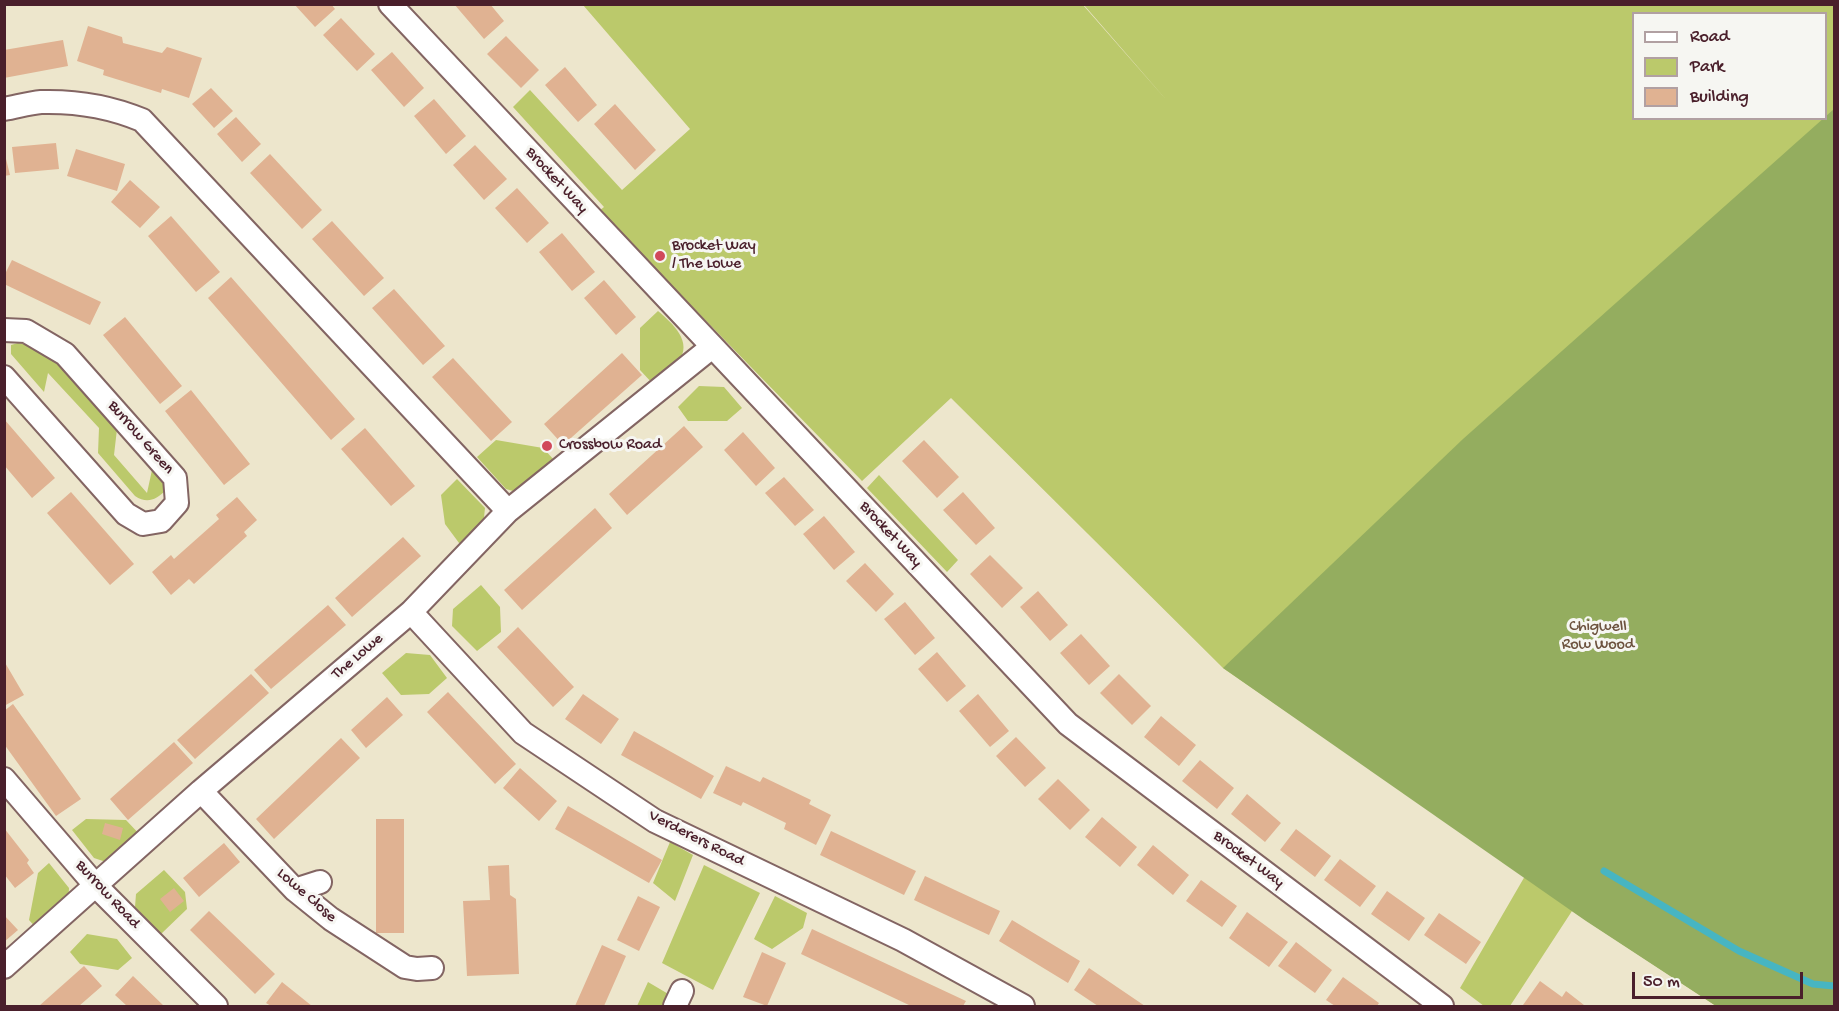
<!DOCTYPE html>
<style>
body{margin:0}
#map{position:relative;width:1839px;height:1011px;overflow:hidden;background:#ede6cc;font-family:"Gochi Hand",sans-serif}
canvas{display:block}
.frame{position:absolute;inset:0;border:6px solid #4a1f2b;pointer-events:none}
.legend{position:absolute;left:1632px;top:12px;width:195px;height:108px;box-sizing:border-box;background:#f6f6f2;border:2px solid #b1a0a2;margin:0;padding:8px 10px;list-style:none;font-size:18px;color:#4a1f2b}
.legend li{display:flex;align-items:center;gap:12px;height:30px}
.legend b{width:30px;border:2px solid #b1a0a2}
.scale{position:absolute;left:1632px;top:972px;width:171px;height:27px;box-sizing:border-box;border:3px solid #4a1f2b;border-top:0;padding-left:8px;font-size:18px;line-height:21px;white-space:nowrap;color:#4a1f2b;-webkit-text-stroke:4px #f6f6f2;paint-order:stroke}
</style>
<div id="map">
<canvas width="1839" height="1011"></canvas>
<div class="frame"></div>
<ul class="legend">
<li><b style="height:8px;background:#fff"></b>Road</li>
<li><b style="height:16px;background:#bbc96b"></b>Park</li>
<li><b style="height:16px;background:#e0b292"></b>Building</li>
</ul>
<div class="scale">50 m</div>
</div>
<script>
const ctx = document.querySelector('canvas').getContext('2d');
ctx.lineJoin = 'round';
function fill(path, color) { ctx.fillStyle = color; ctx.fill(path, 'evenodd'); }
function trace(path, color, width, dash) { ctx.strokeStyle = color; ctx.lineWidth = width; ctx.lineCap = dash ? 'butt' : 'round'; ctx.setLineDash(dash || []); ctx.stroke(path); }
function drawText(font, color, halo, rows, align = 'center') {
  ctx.font = font + ' "Gochi Hand",sans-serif'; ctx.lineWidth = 6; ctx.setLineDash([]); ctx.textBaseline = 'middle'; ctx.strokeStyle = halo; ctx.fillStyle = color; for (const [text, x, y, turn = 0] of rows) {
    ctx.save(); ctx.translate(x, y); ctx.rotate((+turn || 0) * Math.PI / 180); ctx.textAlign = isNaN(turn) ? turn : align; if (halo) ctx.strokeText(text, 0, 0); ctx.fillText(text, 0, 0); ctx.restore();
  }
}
fill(new Path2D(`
 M583 5H1083L1169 103 1084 5H1834V1006H1716L1572 911 1510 1006H1484L1460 988 1525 876 1223 668 951 398 862 481 599 211 604 207 513 107 530 90 622 190 690 129ZM1634 14H1826V118H1634Z
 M658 311C672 323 694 342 678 362 671 370 661 377 653 384L640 370V328Z
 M18 343 33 346 59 363 117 429 114 455 147 493 152 470 164 482 166 490C156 500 147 504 135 496L98 453 99 428 48 373 44 392 11 354V345Z
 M699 386 724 387 742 408 727 421H688L678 407Z
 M496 440 543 448 555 461 520 493 506 489 477 457Z
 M879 475 958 560 947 572 867 488Z
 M457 479 485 508 483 527 462 547 445 524 441 495Z
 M481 585 500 607 501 632 477 651 452 626 453 609Z
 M406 653 430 655 447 678 429 694 401 695 382 673Z
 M86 819 126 820 143 838 112 864 94 858 72 830Z
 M670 842 693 855 675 901 653 883Z
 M49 863 69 888 68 906 38 930 29 920 38 873Z
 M704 865 760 893 713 990 662 963Z
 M164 870 185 892 187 909 161 934 135 907 136 894Z
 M775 896 807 913 803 928 772 949 754 939Z
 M87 934 117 939 132 958 118 970 80 964 70 952Z
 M648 982 670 995 664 1006H637Z`), '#bbc96b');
fill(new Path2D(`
 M1834 109V1006H1716L1586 921 1223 668 1463 439Z`), '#94ad5f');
trace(new Path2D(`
 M1604 871 1739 951 1813 984 1834 986`), '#47b5c2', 7);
fill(new Path2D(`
 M294 4H331L335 9 315 27Z
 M454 4H490L504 21 484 39Z
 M341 18 375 54 357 71 323 35Z
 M88 26 122 37 123 43 162 53 167 47 202 58 189 98 162 89 161 93 103 75 104 70 77 61Z
 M506 36 539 70 521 88 487 54Z
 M63 40 68 66 4 78V50Z
 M392 52 424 88 404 107 371 70Z
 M565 67 597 105 578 122 545 85Z
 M211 88 233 111 214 128 192 104Z
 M434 99 466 136 446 154 414 116Z
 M615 104 656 150 635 170 594 124Z
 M236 117 261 144 242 162 217 134Z
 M56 143 59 169 15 173 12 147Z
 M475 145 507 179 484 200 453 165Z
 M76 149 125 164 117 191 67 176Z
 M4 151 10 175 4 176Z
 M270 154 322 210 302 229 250 173Z
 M130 180 160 207 140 228 111 202Z
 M517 188 549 223 527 243 495 208Z
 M171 216 220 272 196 292 148 236Z
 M332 221 384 278 364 296 312 239Z
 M562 233 595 272 572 291 539 252Z
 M12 260 101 302 90 325 4 284V276Z
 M231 277 355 419 331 440 208 298Z
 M604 280 636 317 616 335 584 298Z
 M394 289 445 346 423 365 372 308Z
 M125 317 182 386 160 404 103 335Z
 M622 353 642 375 563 445 544 424Z
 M453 358 512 422 491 441 432 377Z
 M191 390 250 464 224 485 165 411Z
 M4 419 55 478 32 498 4 465Z
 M684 426 703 447 627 515 609 494Z
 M365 428 415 486 391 506 341 449Z
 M743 432 775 468 756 486 724 450Z
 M924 440 959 477 937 498 902 461Z
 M784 477 814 510 795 526 765 493Z
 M71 492 134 564 110 585 47 513Z
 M963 492 995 528 976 545 943 510Z
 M237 497 257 520 244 532 247 536 194 584 189 579 171 595 152 572 171 555 174 559 219 519 216 515Z
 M595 508 612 528 522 610 504 590Z
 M824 516 855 552 834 570 803 534Z
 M403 537 421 556 352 617 335 598Z
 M990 555 1023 588 1002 608 970 574Z
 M865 563 894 594 876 612 846 581Z
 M1038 591 1068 625 1050 641 1020 607Z
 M905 602 935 638 915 655 884 619Z
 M328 605 346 625 271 689 254 670Z
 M518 627 574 687 553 707 497 647Z
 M1081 634 1110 666 1089 685 1060 653Z
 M937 652 966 686 947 702 918 669Z
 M4 661 24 695 4 706Z
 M251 674 269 693 195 759 177 740Z
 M1119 674 1151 706 1132 725 1100 693Z
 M448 692 516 764 495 784 427 712Z
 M583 694 619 719 601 744 565 719Z
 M978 694 1009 731 990 747 959 711Z
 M387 697 403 715 366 748 351 730Z
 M13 704 81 799 56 816 4 744V711Z
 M1161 716 1196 745 1179 766 1144 737Z
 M634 731 714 776 701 799 621 755Z
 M1016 737 1046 768 1025 787 996 756Z
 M341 738 360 758 274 839 256 819Z
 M174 742 193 763 128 820 110 799Z
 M1200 760 1234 788 1217 809 1182 781Z
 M726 766 760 782 763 777 811 800 809 804 831 815 816 845 784 829 786 823 743 802 741 806 713 793Z
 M520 768 557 801 539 821 503 788Z
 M1058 779 1090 810 1070 830 1038 799Z
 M1247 794 1281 823 1265 842 1231 814Z
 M568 806 662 860 649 883 555 829Z
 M1102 817 1137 847 1120 867 1085 837Z
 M376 819H404V933H376Z
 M105 823 123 828 120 840 102 834Z
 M4 828 29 860 27 863 34 873 15 888 4 874Z
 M1296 829 1331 856 1315 877 1280 850Z
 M831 831 916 871 904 895 820 855Z
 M224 843 240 862 199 897 183 878Z
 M1153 845 1189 875 1173 895 1137 865Z
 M1340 859 1376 886 1360 907 1324 880Z
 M509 865 510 895 516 899 519 974 467 976 463 901 490 900 488 866Z
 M925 876 1000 911 989 935 914 900Z
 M1201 880 1237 906 1222 927 1186 901Z
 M174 888 184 901 170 912 160 899Z
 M1387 891 1425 918 1409 941 1371 914Z
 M638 896 660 907 639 951 617 940Z
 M209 911 275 974 255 994 190 930Z
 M1247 912 1288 942 1269 967 1229 938Z
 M1439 913 1481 942 1466 964 1424 935Z
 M4 915 18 930 4 942Z
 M1012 920 1080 961 1068 983 999 941Z
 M812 929 966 1001 963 1006H911L801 954Z
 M1296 942 1332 970 1315 993 1278 966Z
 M602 945 626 956 604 1006H575Z
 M762 952 786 963 767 1006 743 997Z
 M84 966 102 986 79 1006H39Z
 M1089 968 1145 1006H1098L1074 990Z
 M133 976 164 1006H127L115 995Z
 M1343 977 1379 1003 1377 1006H1335L1326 1000Z
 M1540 981 1562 997 1566 991 1584 1005 1583 1006H1525L1523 1005Z
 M282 982 312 1006H271L266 1003Z`), '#e0b292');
const minor = new Path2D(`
 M390 4 1068 724 1442 1006
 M4 109C16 107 29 103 41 102 75 101 111 107 142 120L508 511
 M4 330 26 331 65 354 175 478 177 503 161 521 143 524 126 514 4 377
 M411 612 523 733 655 821 903 940 1023 1006
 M4 779 96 886 216 1006
 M201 791 295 890 331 919 405 967 417 969 432 968
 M295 890 320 882
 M4 967 201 791 411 612 508 511 712 347
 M675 1006 682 991`);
trace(minor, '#836563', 26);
trace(minor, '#fff', 22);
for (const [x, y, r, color] of [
 [660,256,6,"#d1495b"],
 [547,446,6,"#d1495b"]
]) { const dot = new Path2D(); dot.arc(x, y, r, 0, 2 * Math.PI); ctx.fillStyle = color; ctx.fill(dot); trace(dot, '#f6f6f2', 2); }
drawText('16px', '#4a1f2b', '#f6f6f2', [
 ["Brocket Way",556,181,47],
 ["Burrow Green",140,438,49],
 ["Brocket Way",890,535,47],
 ["The Lowe",358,657,-40],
 ["Verderers Road",696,839,27],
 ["Brocket Way",1248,860,37],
 ["Burrow Road",107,895,47],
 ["Lowe Close",306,896,41]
]);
drawText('16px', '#4a1f2b', '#f6f6f2', [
 ["Brocket Way",672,247],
 ["/ The Lowe",672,265],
 ["Crossbow Road",559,446]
], 'left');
drawText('16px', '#6c523e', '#f6f6f2', [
 ["Chigwell",1598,628],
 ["Row Wood",1598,646]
]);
</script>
